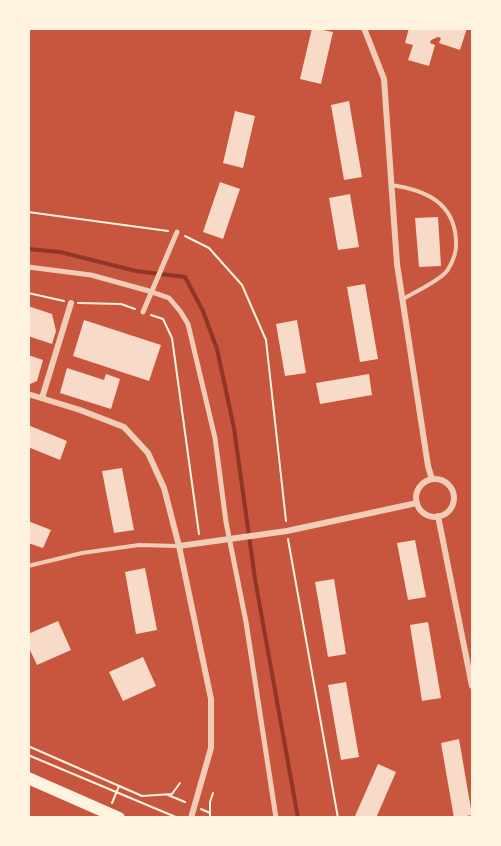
<!DOCTYPE html>
<style>
body{margin:0}
#map{position:relative;width:501px;height:846px;overflow:hidden;background:#c8553d;font-family:"Titillium Web",sans-serif}
canvas{display:block}
.frame{position:absolute;inset:0;border:30px solid #fff3e0;pointer-events:none}
</style>
<div id="map">
<canvas width="501" height="846"></canvas>
<div class="frame"></div>
</div>
<script>
const ctx = document.querySelector('canvas').getContext('2d');
ctx.lineJoin = 'round';
function trace(path, color, width, dash) { ctx.strokeStyle = color; ctx.lineWidth = width; ctx.lineCap = dash ? 'butt' : 'round'; ctx.setLineDash(dash || []); ctx.stroke(path); }
function fill(path, color) { ctx.fillStyle = color; ctx.fill(path, 'evenodd'); }
trace(new Path2D(`
 M28 249 60 252 136 271 185 277 203 311 217 349 234 428 255 579 298 818`), '#8f3625', 4);
fill(new Path2D(`
 M312 28 333 32 321 84 300 79Z
 M409 28H467L460 50 439 43 441 38 438 37 431 40 430 43 435 45 429 66 408 60 413 45 405 43Z
 M349 101 362 177 344 180 331 105Z
 M235 111 255 116 243 168 223 163Z
 M220 182 240 189 223 239 203 232Z
 M350 194 359 247 338 250 329 198Z
 M438 217 441 266 419 267 415 218Z
 M365 284 378 359 360 362 347 287Z
 M28 306 52 314 56 331 52 344 28 336Z
 M84 320 161 345 149 381 73 356Z
 M297 320 306 373 285 376 276 324Z
 M28 355 43 360 37 381 30 384H28Z
 M67 368 104 380 106 374 120 379 111 409 60 393Z
 M369 374 372 395 320 404 316 383Z
 M28 425 67 441 60 460 28 447Z
 M122 468 134 530 114 533 102 471Z
 M28 521 51 530 43 548 28 543Z
 M415 540 426 597 408 600 397 543Z
 M145 568 157 630 136 634 125 572Z
 M334 579 346 654 328 657 315 582Z
 M58 621 71 650 37 665 28 646V634Z
 M428 622 441 698 422 701 410 625Z
 M143 657 156 686 123 701 109 672Z
 M346 682 359 757 341 760 328 685Z
 M459 739 472 815 454 818 441 743Z
 M378 764 396 772 376 818H357L355 816Z`), '#f7dbc8');
trace(new Path2D(`
 M28 212 168 231
 M185 236 209 248 242 285 266 340 286 521
 M28 293 64 301
 M78 303 121 304 135 309
 M151 315 163 319 172 338 199 534
 M288 539 338 818
 M28 746 142 796 172 794 180 783
 M28 755 178 818
 M168 795 185 802
 M112 803 119 786
 M201 809 210 813
 M210 818V802L213 793`), '#fff3e0', 2);
trace(new Path2D(`
 M391 185C425 190 454 202 456 240 457 250 453 262 447 271 439 281 415 292 403 299
 M28 566 82 553 139 545 178 546`), '#f1ccb7', 4);
trace(new Path2D(`
 M28 267 91 275 149 291 169 298 180 311 188 324 215 438 226 522 246 622 276 818
 M143 312 177 232`), '#f1ccb7', 5);
trace(new Path2D(`
 M364 28 384 79 397 264 428 466 432 479
 M28 394 80 410 124 427 148 453 164 488 179 546 211 699V748L191 818
 M42 398 71 303
 M416 498a19 19 0 1 1 38 0a19 19 0 1 1-38 0Z
 M438 516 472 686
 M179 546 287 531 417 503`), '#f1ccb7', 6);
trace(new Path2D(`
 M28 778 119 818`), '#fff3e0', 12);
</script>
